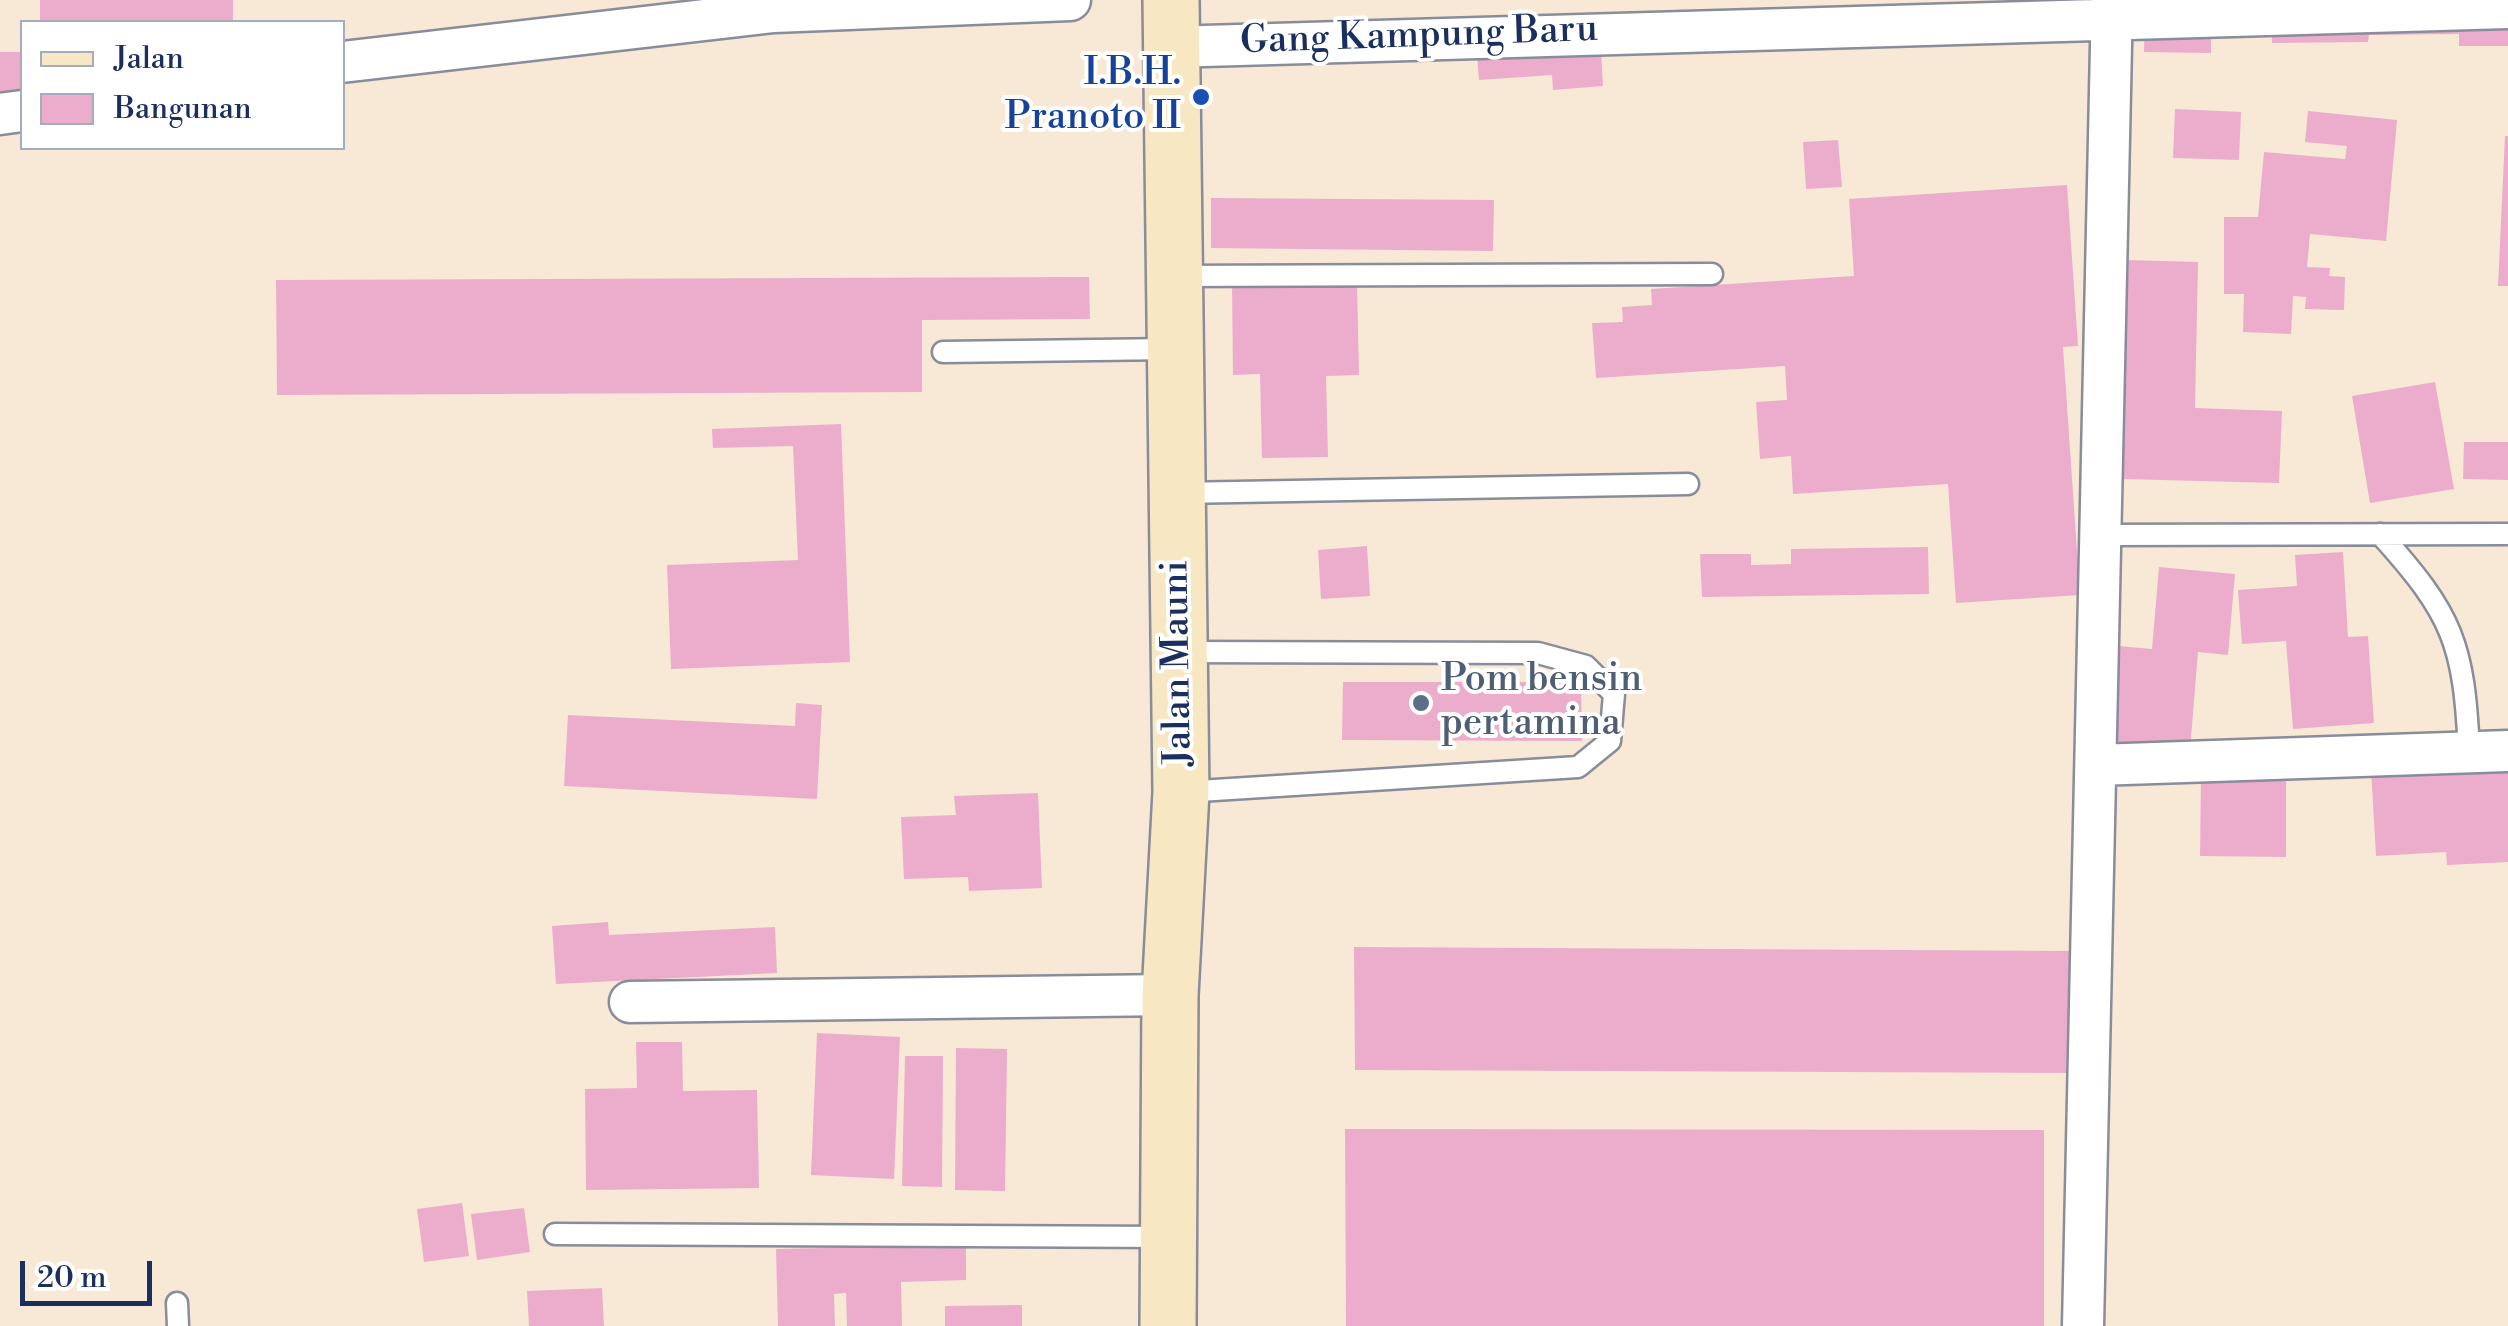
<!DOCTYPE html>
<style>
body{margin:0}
#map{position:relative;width:2508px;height:1326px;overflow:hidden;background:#f7e9d6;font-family:"Libre Bodoni",serif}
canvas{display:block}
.legend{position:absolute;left:20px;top:20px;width:325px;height:130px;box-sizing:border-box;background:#fff;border:2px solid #a4acbf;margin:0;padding:12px 18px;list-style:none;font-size:30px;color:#1b2f5e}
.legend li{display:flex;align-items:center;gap:20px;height:50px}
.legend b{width:50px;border:2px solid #a4acbf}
.scale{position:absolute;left:20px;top:1261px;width:132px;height:45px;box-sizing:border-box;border:5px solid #1b2f5e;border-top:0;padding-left:12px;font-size:30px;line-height:35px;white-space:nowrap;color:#1b2f5e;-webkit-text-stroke:8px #fff;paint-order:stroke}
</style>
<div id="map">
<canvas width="2508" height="1326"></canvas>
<ul class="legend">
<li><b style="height:12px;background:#f8e7c3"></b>Jalan</li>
<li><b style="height:28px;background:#ecadcc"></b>Bangunan</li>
</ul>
<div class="scale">20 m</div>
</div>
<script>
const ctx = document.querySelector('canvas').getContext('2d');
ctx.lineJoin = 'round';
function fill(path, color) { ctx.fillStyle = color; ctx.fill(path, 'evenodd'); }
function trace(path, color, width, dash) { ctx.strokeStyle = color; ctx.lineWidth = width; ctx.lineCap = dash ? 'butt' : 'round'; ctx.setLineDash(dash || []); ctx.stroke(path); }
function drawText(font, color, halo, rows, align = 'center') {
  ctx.font = font + ' "Libre Bodoni",serif'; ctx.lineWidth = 8; ctx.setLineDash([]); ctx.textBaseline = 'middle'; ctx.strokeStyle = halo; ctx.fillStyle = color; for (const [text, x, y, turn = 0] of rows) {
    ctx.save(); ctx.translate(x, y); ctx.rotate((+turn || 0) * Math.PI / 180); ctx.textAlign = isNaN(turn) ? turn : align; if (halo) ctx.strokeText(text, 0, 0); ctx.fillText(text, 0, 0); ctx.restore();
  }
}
fill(new Path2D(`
 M40 0H233V22H40Z
 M2508 13V46H2459V34L2369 35 2368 42 2272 43 2271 17Z
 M2145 17 2211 18V53L2144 52Z
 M1600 34 1603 86 1553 90 1552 75 1479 80 1476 42Z
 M0 52H22V92H0Z
 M2175 109 2241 112 2239 160 2173 158Z
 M2308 111 2397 120 2386 241 2310 234 2307 267 2330 268 2329 276 2345 277 2344 310 2305 309 2306 297 2293 296 2291 334 2243 332 2244 294H2224V217H2258L2264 152 2345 159 2347 146 2305 142Z
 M2505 136H2508V286H2498Z
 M1838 140 1842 187 1806 189 1803 142Z
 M2067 185 2078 346 2063 347 2080 595 1956 603 1948 484 1793 494 1791 456 1760 459 1756 402 1787 400 1785 366 1596 378 1592 323 1623 322 1622 307 1652 305 1651 289 1854 276 1849 199Z
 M1211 198 1494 200 1493 251 1211 248Z
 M2127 260 2198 262 2195 408 2282 411 2279 483 2122 479Z
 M1089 277 1090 319 922 320V392L277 395 276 280Z
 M1357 283 1359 375 1326 376 1328 457 1262 458 1260 374 1233 375 1232 286Z
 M2435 382 2454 489 2370 503 2352 396Z
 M841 424 850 662 671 669 667 565 798 560 793 446 713 448 712 429Z
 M2464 442H2508V480L2463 479Z
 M1367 546 1370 596 1321 599 1318 550Z
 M1928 547 1929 594 1702 597 1700 554H1751V565L1791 564V549Z
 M2343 552 2348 637 2368 636 2374 723 2293 729 2286 641 2242 644 2238 590 2297 586 2295 555Z
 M2159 567 2235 574 2228 655 2198 652 2190 750 2111 743 2118 646 2152 649Z
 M1343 682H1581L1582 741 1342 740Z
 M796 703 822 705 817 799 564 786 568 715 795 726Z
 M2508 762V862L2447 865 2446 852 2376 856 2371 769Z
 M2201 780 2286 781V857L2200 856Z
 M1038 793 1042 888 969 891 968 877 904 879 901 817 956 815 954 796Z
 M608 922 609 935 775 927 777 973 556 984 552 926Z
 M1354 947 2078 951V1073L1355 1070Z
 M817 1033 900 1037 894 1179 811 1175Z
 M636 1042H682L683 1091 757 1090 759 1188 586 1190 585 1089 637 1088Z
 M956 1048 1007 1049 1005 1191 955 1190Z
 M905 1056H943L942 1187 902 1186Z
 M1345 1129 2044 1130V1326H1346Z
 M462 1203 469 1256 424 1262 417 1209Z
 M524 1208 530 1252 477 1260 471 1214Z
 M966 1245V1280L901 1282 902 1326H847L846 1293 834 1294 835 1326H778L776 1249Z
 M602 1288 604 1326H529L527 1291Z
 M1022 1305V1326H945V1306Z`), '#ecadcc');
const lane = new Path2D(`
 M1175 276 1712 274
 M943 352 1172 349
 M1179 493 1688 484
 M2380 534C2453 615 2464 643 2469 752
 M2101 535 2508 534
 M1181 652 1538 653 1586 666 1614 694 1610 741 1578 767 1183 792
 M555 1234 1168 1237
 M177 1303 178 1326`);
const street = new Path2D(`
 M1170 47 2508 8
 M342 62 774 12 1070 0
 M0 114 22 111
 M2096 765 2508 751
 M630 1002 1170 995
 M2083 1326 2112 0`);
const secondary = new Path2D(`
 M1168 1326 1170 995 1181 792 1171 0`);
trace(lane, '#898c9a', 25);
trace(street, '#898c9a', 45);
trace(secondary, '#898c9a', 60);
trace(lane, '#fff', 20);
trace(street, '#fff', 40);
trace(secondary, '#f8e7c3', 55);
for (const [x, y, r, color] of [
 [1201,97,10,"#1a4fb4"],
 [1421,703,10,"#5c6f8a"]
]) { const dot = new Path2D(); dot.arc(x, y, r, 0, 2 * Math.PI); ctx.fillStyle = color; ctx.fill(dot); trace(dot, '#fff', 4); }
drawText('38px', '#1b2f5e', '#fff', [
 ["Gang Kampung Baru",1419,37,-2],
 ["Jalan Mauni",1179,663,-91]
]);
drawText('38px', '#164399', '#fff', [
 ["I.B.H.",1181,75],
 ["Pranoto II",1181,119]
], 'right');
drawText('38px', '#4e5e75', '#fff', [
 ["Pom bensin",1441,681],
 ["pertamina",1441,725]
], 'left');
</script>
